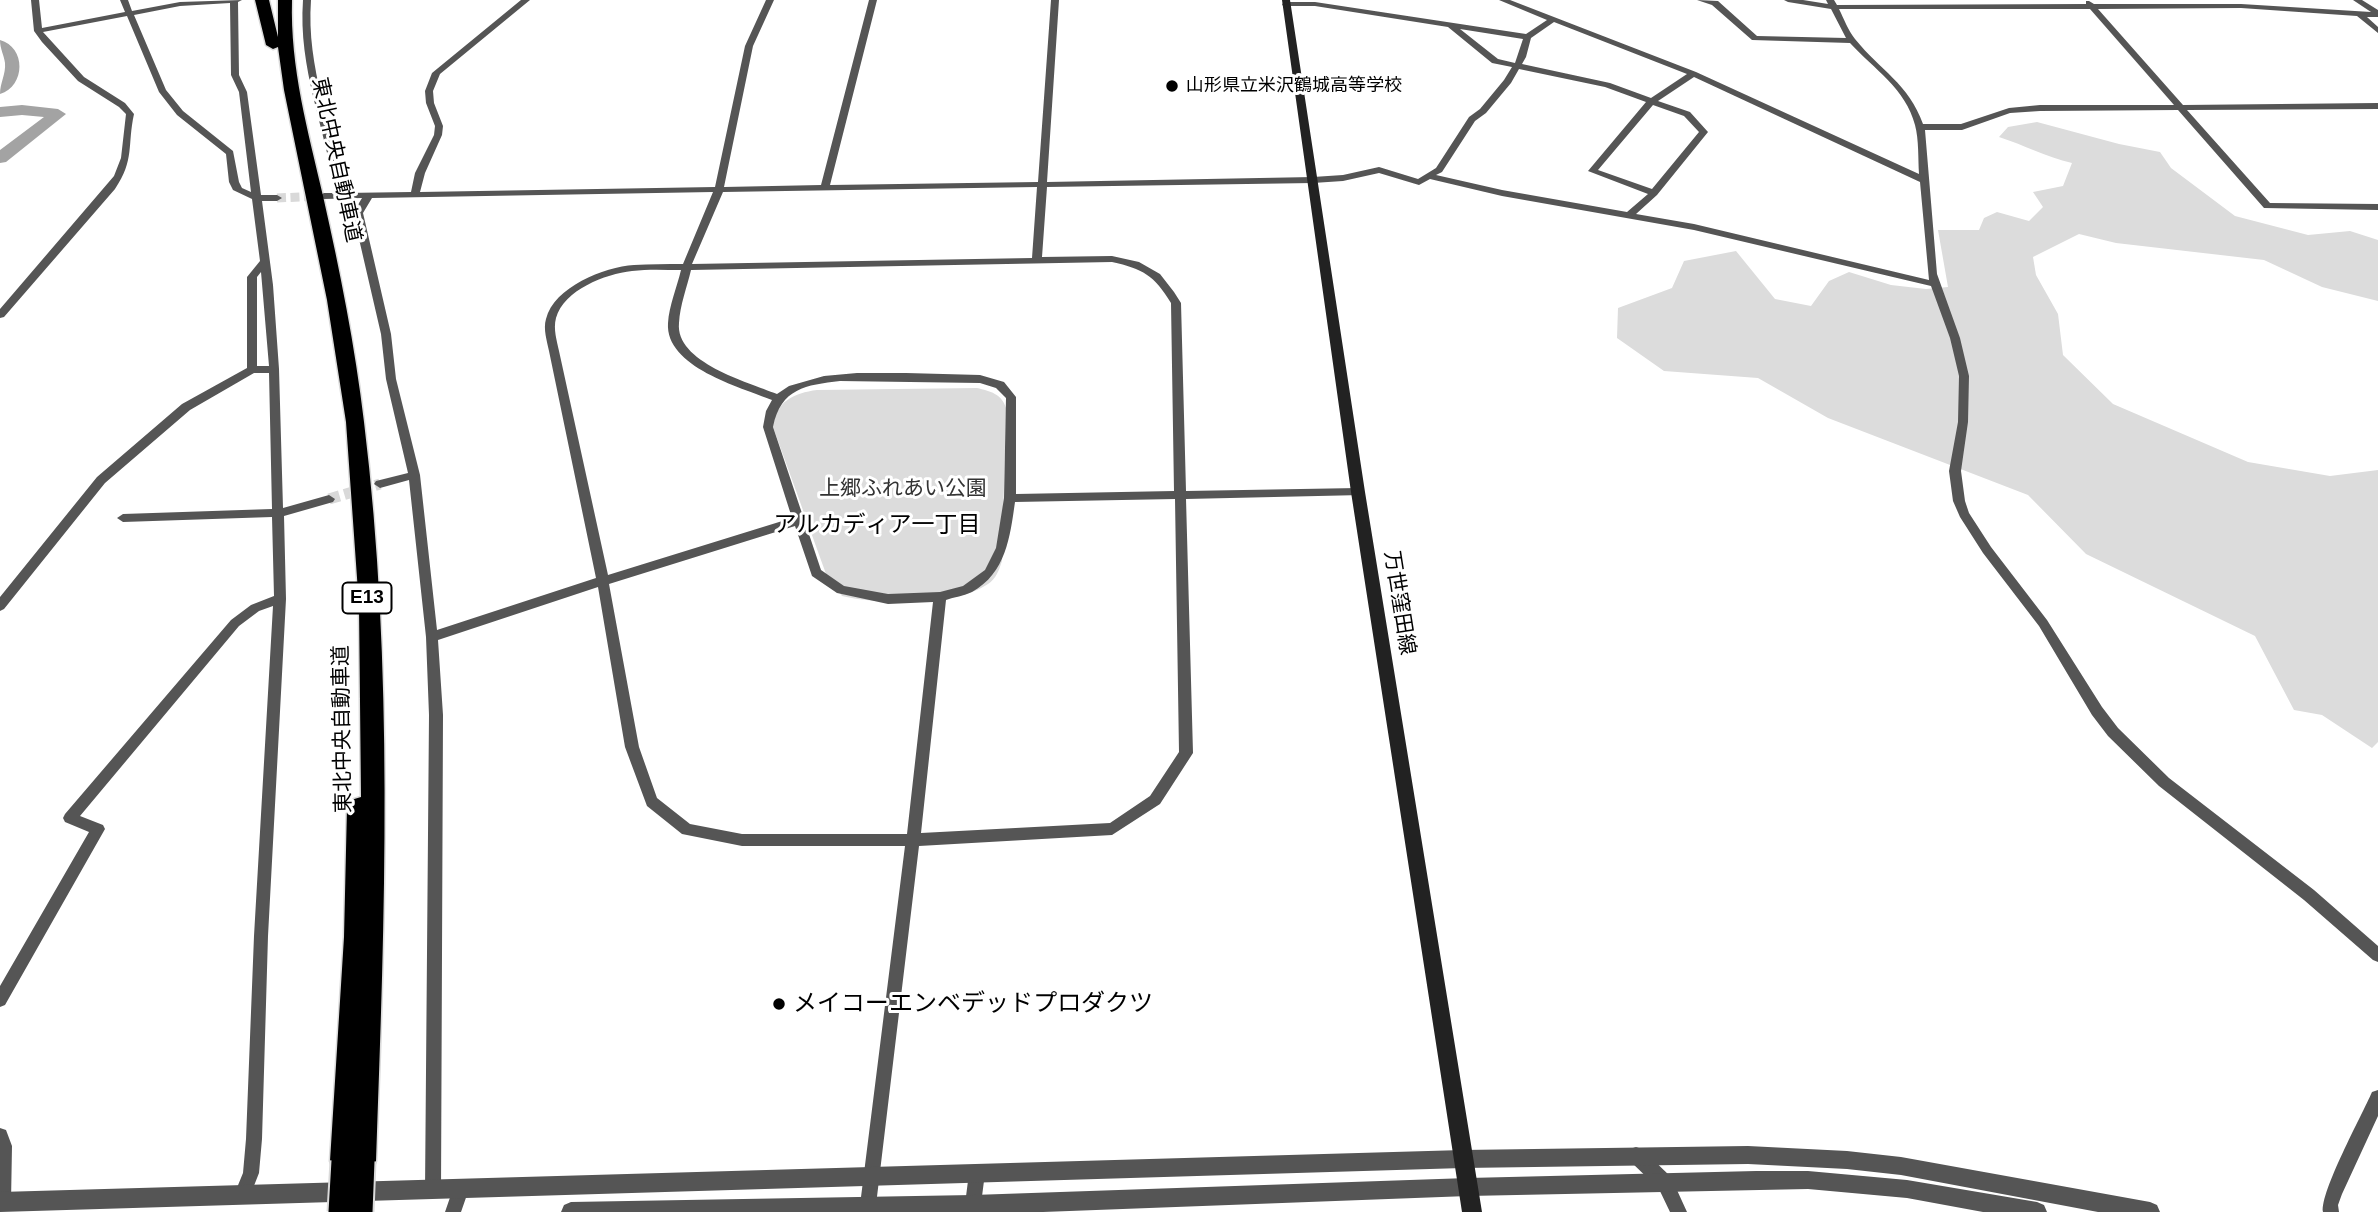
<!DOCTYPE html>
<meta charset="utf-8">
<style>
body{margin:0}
canvas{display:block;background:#fff}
</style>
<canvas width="2378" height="1212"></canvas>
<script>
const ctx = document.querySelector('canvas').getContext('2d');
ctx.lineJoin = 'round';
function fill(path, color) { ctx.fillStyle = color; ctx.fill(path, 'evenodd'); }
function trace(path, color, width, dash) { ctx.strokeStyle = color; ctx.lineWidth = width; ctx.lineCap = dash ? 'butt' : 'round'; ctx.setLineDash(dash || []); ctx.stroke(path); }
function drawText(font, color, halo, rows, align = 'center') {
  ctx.font = font + ' Arial,"Noto Sans JP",sans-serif'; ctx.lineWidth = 6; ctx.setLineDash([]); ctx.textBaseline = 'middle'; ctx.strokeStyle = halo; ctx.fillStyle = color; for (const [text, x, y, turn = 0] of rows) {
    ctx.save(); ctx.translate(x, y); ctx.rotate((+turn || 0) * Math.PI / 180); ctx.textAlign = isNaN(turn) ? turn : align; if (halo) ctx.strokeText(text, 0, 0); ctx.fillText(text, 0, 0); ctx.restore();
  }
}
fill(new Path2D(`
 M2037 122 2119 144 2160 152 2171 168 2235 216 2308 235 2350 231 2378 240V301L2322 287 2264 260 2116 243 2079 234 2033 257 2036 275 2058 314 2063 355 2113 404 2248 462 2330 476 2378 470V742L2372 748 2322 715 2294 710 2255 636 2086 554 2028 495 1828 418 1758 378 1664 371 1617 338 1618 308 1672 288 1684 261 1736 251 1775 299 1811 306 1829 281 1849 272 1891 285 1926 289 1948 287 1938 230H1979L1984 218 1997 212 2029 221 2043 207 2033 192 2063 186 2072 163C2046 157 2024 145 1999 137L2008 127Z
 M977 388C990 391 1002 394 1006 408L1002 561C999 570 996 579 988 584 956 606 879 605 842 596L826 574 773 427C776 401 794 393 817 390Z`), '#dcdcdc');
fill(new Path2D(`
 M0 40C26 47 26 86 0 94 0 83 6 74 5 63 4 55 0 49 0 40Z
 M22 105 58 109 66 114 6 162 0 163V150L44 117 22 115 0 117V107Z`), '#a3a3a3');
trace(new Path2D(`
 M277 198 322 196`), '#d9d9d9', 9, [9, 4.5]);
trace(new Path2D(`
 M329 499 380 484`), '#d9d9d9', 11, [11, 5]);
const motorway = new Path2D(`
 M255 0H269L278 37V0H292C290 68 308 131 323 196 340 271 355 346 364 422 394 667 385 915 376 1161L372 1171 362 1175 353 1171 344 1175 334 1171 330 1161 344 937 347 807 351 800 361 797 359 606 346 422 327 300 284 90 278 47 273 49 266 45Z`);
trace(motorway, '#dbdbdb', 3);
fill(new Path2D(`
 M31 0H39L42 28 125 12 120 0H128L132 11 180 2 242 0 238 2 239 75 247 92 261 195H277L282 198 277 201H262L273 285 279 369 283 508 329 495 335 499 333 502 284 516 286 599 268 936 262 1139 259 1173 248 1201 242 1203 236 1201 234 1195 243 1173 246 1139 254 936 273 606 259 611 239 626 80 816 103 825 105 829 5 1005 0 1007V986L89 832 65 822 63 818 65 814 231 620 251 605 274 596 272 517 123 522 117 518 123 514 272 509 269 373H254L190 410 105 483 4 609 0 611V597L97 477 182 404 247 368V277L260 261 252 199 233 190 229 182 226 154 177 115 159 92 127 16 43 32 84 77 125 103 134 114C127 146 135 159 115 189L4 317 0 318V309L114 176 121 158 126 114 119 107 78 81 42 42 34 31ZM230 3 231 75 239 92 251 192 242 188 239 182 233 151 183 111 166 90 134 15 180 6ZM261 272 269 366H257V277Z
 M303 0H311C306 69 333 126 344 193L411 192 415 173 434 135 435 126 426 103 425 91 432 73 521 0H530L440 74 433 91 434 103 443 126 442 135 425 173 420 192 715 187 745 46 766 0H774L753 46 724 187 821 185 869 0H877L830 185 1038 182 1051 0H1059L1047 182 1313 177 1343 175 1379 167 1418 179 1436 168 1469 117 1480 109 1504 80 1512 67 1492 63 1448 27 1315 6H1283L1282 4 1286 2H1315L1526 34 1547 20 1499 0H1510L1696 72 1919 174C1918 158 1919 140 1915 125 1906 89 1874 69 1850 43L1752 40 1712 5 1697 0 1718 1 1757 36 1846 38 1831 9 1788 2 1784 0H1803L1828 4 1826 0H1834L1837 5 2086 4V1H2089L2094 4H2241L2371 12 2353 0H2362L2378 10V17H2367L2378 27V33L2357 16 2241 8 2098 9 2183 105 2378 103V109L2187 110 2270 203 2378 204V210L2264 208 2178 110 2040 111 2010 113 1962 130H1925L1937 274 1960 338 1969 376 1968 422 1961 471 1965 501 1969 513 1991 547 2047 620 2102 707 2118 728 2169 778 2314 890 2378 946V962L2373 960 2304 900 2159 786 2108 736 2092 715 2039 626 1983 553 1960 517 1953 501 1949 471 1958 422 1959 376 1950 338 1931 286 1694 230 1502 196 1430 179 1419 185 1379 173 1343 181 1313 183 1047 187 1042 257 1112 256 1139 262 1160 274 1174 292 1181 303 1186 491 1358 488 1362 489 1364 492 1362 495 1186 499 1193 753 1160 804 1112 835 919 846 876 1205 871 1212 862 1211 860 1205 905 846H742L682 834 647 806 625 747 598 587 438 640 443 715 441 1190 439 1196 433 1198 427 1196 425 1190 429 715 426 637 409 480 380 488 374 484 376 481 408 473 386 379 381 334 353 213 362 198 324 199 319 196 324 193H335C325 126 298 69 303 0ZM1839 9H2090L2174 105H2040L2009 108 1961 124H1923C1909 84 1880 70 1855 39 1848 30 1844 19 1839 9ZM1554 22 1687 74 1651 98 1610 83 1522 64 1526 57 1531 38ZM1460 29 1523 39 1515 63 1498 59ZM1519 69 1605 87 1646 102 1588 171 1648 194 1627 212 1502 190 1436 175 1442 172 1475 121 1486 113 1511 83ZM1694 77 1920 182 1929 280 1694 224 1636 214 1657 195 1708 132 1690 112 1658 101ZM1653 105 1684 116 1699 132 1652 189 1598 170ZM1037 187 1032 258 692 264 723 192ZM713 192 683 264C666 264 650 264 634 265 604 267 554 287 546 319 543 329 547 341 549 351L596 578 437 630 420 475 396 379 391 334 363 213 372 198ZM1112 262C1143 269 1154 275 1171 303L1174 491 1016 494V397L1004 382 980 375 906 373H857L824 376 789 386 777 394C747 382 675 362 679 323 680 305 687 287 691 270ZM681 270C677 287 669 306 668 323 665 367 740 387 772 400L766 411 763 427 792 518 608 575 559 351C557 341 553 329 556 318 564 290 605 274 632 271 648 269 665 270 681 270ZM840 381 980 383 996 388 1006 398 1004 498 996 548 985 570 963 586 940 592 888 594 844 586 821 570 773 427C781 388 806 385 840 381ZM1175 499 1179 752 1150 796 1110 823 921 833 946 600C954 597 964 596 972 592 1006 573 1010 537 1015 502ZM795 526 812 576 837 593 888 604 933 602 907 834H742L690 824 657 798 639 747 609 584Z
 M2378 1090V1116L2342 1194 2338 1205 2339 1212H2323C2320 1192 2362 1115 2372 1092Z
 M0 1128 6 1130 12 1146 11 1202 9 1208 3 1210 0 1209Z
 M1636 1147 1642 1149 1671 1177 1687 1212H1670L1659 1189 1630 1161 1628 1155 1630 1149Z
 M977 1165 983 1167 985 1173 980 1212H964L969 1173 971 1167Z
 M461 1181 467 1183 469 1189 461 1212H445L455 1183Z`), '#555');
fill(new Path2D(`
 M1748 1146 1847 1151 1901 1157 2150 1202 2157 1205 2160 1212H2098L1901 1175 1847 1169 1748 1164 1463 1168 0 1212V1192L1463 1150Z
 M1756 1171H1808L1907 1180 2037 1202 2044 1205 2047 1212H1983L1907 1198 1808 1189 1468 1196 1043 1212H561L564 1205 571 1202 973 1195 1468 1178Z`), '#555');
fill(new Path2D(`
 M1282 0H1290L1365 492 1482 1212H1462L1351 492Z`), '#222');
fill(motorway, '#000');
const motorwayBridge = new Path2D(`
 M341 1212 344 1161
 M360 1212 362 1161`);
trace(motorwayBridge, '#dbdbdb', 29, []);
trace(motorwayBridge, '#000', 25);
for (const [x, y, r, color] of [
 [1172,86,7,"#000"],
 [779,1004,7,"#000"]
]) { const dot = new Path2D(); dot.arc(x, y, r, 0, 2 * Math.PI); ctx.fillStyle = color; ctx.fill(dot); trace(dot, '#fff', 2.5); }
drawText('18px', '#000', '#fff', [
 ["山形県立米沢鶴城高等学校",1186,86]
], 'left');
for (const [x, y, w] of [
 [367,598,49]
]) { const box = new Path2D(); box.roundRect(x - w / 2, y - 15.5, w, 31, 5); ctx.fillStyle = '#fff'; ctx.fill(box); trace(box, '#000', 2); }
drawText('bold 19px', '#000', null, [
 ["E13",367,598]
]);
drawText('21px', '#000', '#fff', [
 ["東北中央自動車道",336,160,78],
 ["万世窪田線",1399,603,81],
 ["東北中央自動車道",343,729,-91]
]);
drawText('21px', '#333', '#fff', [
 ["上郷ふれあい公園",903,489]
]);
drawText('23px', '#000', '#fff', [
 ["アルカディア一丁目",877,526]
]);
drawText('24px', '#000', '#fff', [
 ["メイコーエンベデッドプロダクツ",793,1004]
], 'left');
</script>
